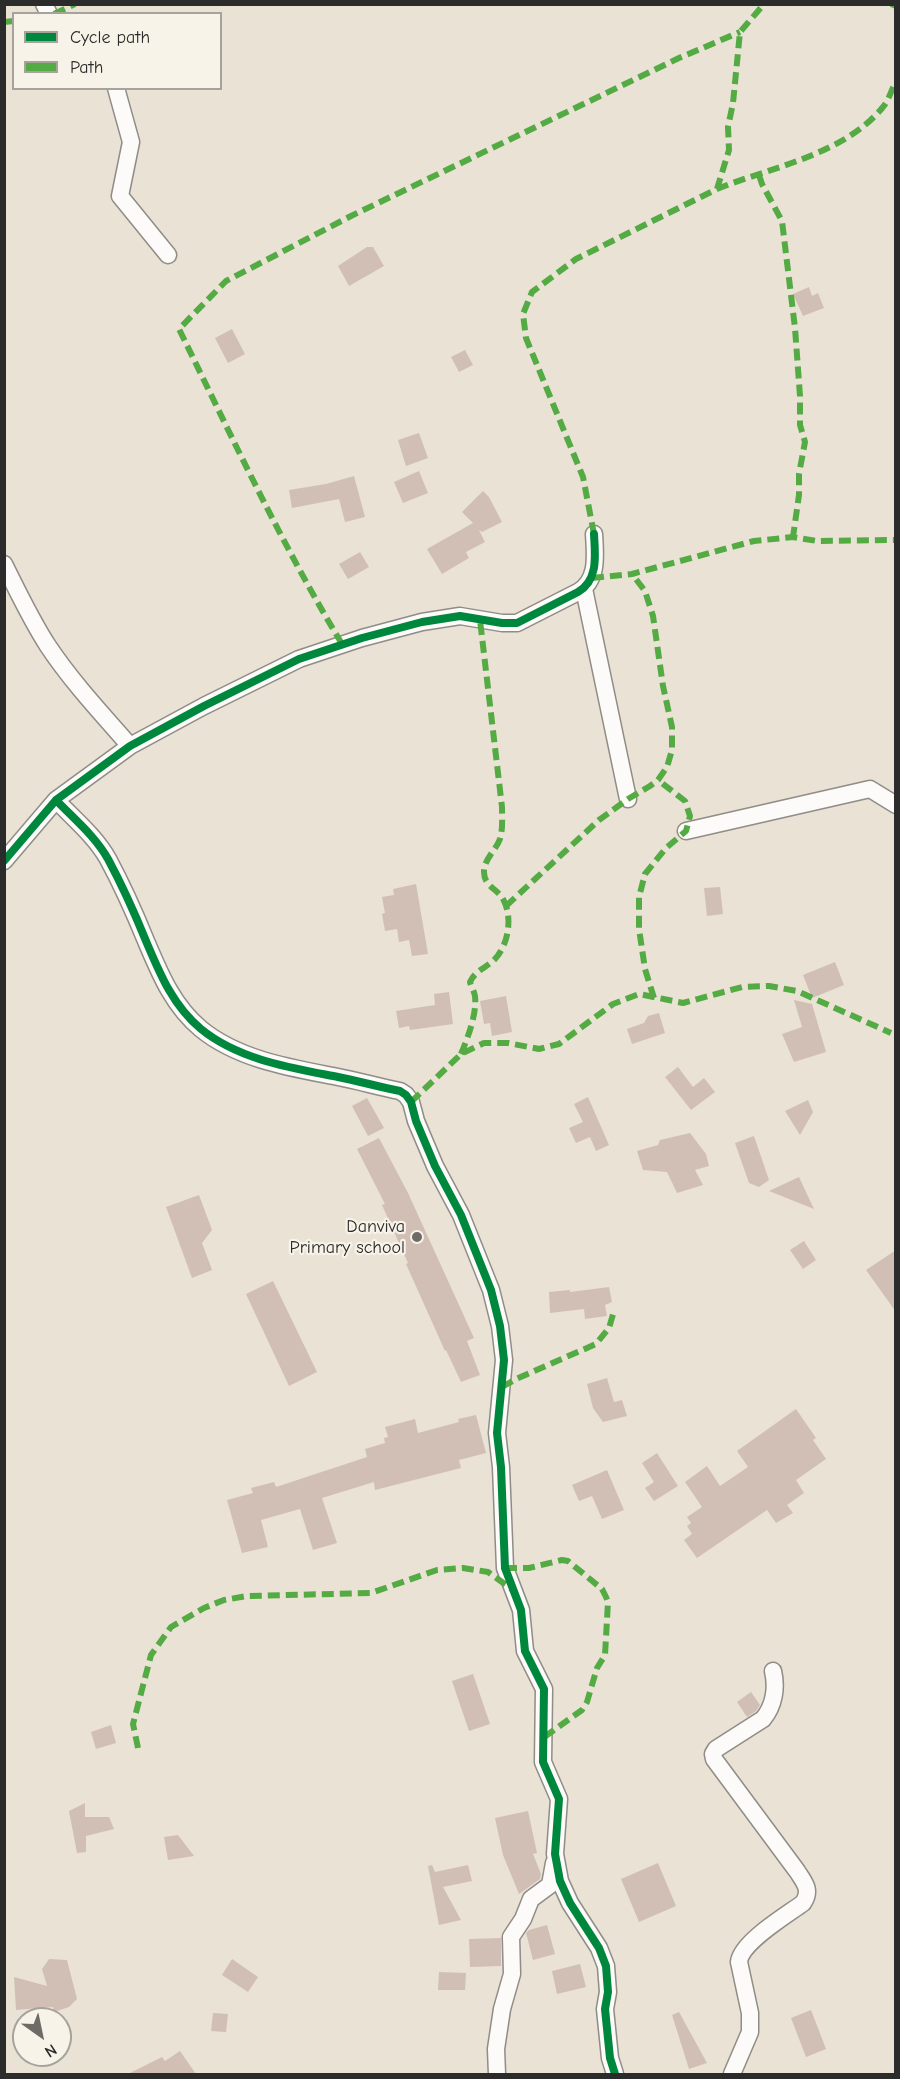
<!DOCTYPE html>
<style>
body{margin:0}
#map{position:relative;width:900px;height:2079px;overflow:hidden;background:#e9e2d5;font-family:"Comic Neue",sans-serif}
canvas{display:block}
.frame{position:absolute;inset:0;border:6px solid #2b2b2b;pointer-events:none}
.legend{position:absolute;left:12px;top:12px;width:210px;height:78px;box-sizing:border-box;background:#f7f3e8;border:2px solid #a5a39c;margin:0;padding:8px 10px;list-style:none;font-size:18px;color:#2b2b2b}
.legend li{display:flex;align-items:center;gap:12px;height:30px}
.legend b{width:30px;border:2px solid #a5a39c}
.north{position:absolute;left:12px;top:2007px;width:60px;height:60px;box-sizing:border-box;background:#f7f3e8;border:2px solid #a5a39c;border-radius:50%;rotate:147deg;font-size:16px;font-weight:700;line-height:24px;text-align:center;color:#2b2b2b}
.north::after{content:'';display:block;margin:auto;width:21px;height:27px;background:#6e6b66;clip-path:polygon(50% 0,100% 100%,50% 72%,0 100%)}
</style>
<div id="map">
<canvas width="900" height="2079"></canvas>
<div class="frame"></div>
<ul class="legend">
<li><b style="height:8px;background:#00873e"></b>Cycle path</li>
<li><b style="height:8px;background:#54ab44"></b>Path</li>
</ul>
<div class="north">N</div>
</div>
<script>
const ctx = document.querySelector('canvas').getContext('2d');
ctx.lineJoin = 'round';
function fill(path, color) { ctx.fillStyle = color; ctx.fill(path, 'evenodd'); }
function trace(path, color, width, dash) { ctx.strokeStyle = color; ctx.lineWidth = width; ctx.lineCap = dash ? 'butt' : 'round'; ctx.setLineDash(dash || []); ctx.stroke(path); }
function drawText(font, color, halo, rows, align = 'center') {
  ctx.font = font + ' "Comic Neue",sans-serif'; ctx.lineWidth = 4.5; ctx.setLineDash([]); ctx.textBaseline = 'middle'; ctx.strokeStyle = halo; ctx.fillStyle = color; for (const [text, x, y, turn = 0] of rows) {
    ctx.save(); ctx.translate(x, y); ctx.rotate((+turn || 0) * Math.PI / 180); ctx.textAlign = isNaN(turn) ? turn : align; if (halo) ctx.strokeText(text, 0, 0); ctx.fillText(text, 0, 0); ctx.restore();
  }
}
fill(new Path2D(`
 M367 247H373L384 266 349 286 338 266Z
 M809 287 812 296 818 293 824 308 803 316 793 294Z
 M232 329 245 354 228 363 215 338Z
 M465 350 473 365 459 372 451 357Z
 M419 433 428 458 406 466 398 440Z
 M419 471 428 493 403 503 394 482Z
 M354 476 365 517 345 522 339 499 292 508 289 490 326 484Z
 M483 491 489 497 502 522 482 532 479 530 485 542 466 552 469 558 442 574 427 549 473 523 462 512Z
 M360 552 369 567 348 579 339 564Z
 M416 884 428 954 412 956 409 940 399 942 397 929 385 931 382 914 385 913 382 897 394 895 393 889Z
 M720 887 723 914 707 916 704 888Z
 M835 962 844 985 812 998 803 975Z
 M449 992 453 1024 410 1030 409 1026 399 1028 396 1011 435 1005 434 994Z
 M506 996 512 1032 492 1036 490 1023 484 1024 480 1001Z
 M794 1000 812 1004 826 1052 794 1062 782 1034 802 1027Z
 M659 1013 665 1033 632 1044 627 1029 644 1023 648 1016Z
 M678 1067 693 1087 704 1078 715 1092 691 1110 665 1077Z
 M588 1097 609 1145 596 1151 590 1137 576 1143 569 1128 583 1122 574 1104Z
 M367 1098 384 1128 368 1136 352 1106Z
 M808 1100 813 1112 800 1135 785 1111Z
 M690 1133 706 1154 709 1166 695 1170 703 1185 677 1193 667 1172 643 1170 637 1151 658 1145 660 1140Z
 M754 1136 769 1180 759 1187 749 1183 735 1143Z
 M379 1138 408 1193 474 1338 467 1341 480 1375 461 1382 446 1350 445 1351 406 1264 408 1263 382 1205 385 1204 357 1149Z
 M799 1177 814 1209 769 1191Z
 M199 1195 212 1230 202 1243 212 1270 192 1278 166 1207Z
 M804 1241 816 1260 803 1269 790 1250Z
 M896 1250V1312L866 1270Z
 M273 1281 317 1372 289 1386 246 1294Z
 M609 1287 612 1302 605 1305 607 1316 585 1319 584 1309 550 1313 549 1292 570 1290V1292Z
 M607 1378 614 1402 622 1400 627 1416 603 1422 593 1408 587 1384Z
 M796 1409 816 1438 813 1440 826 1459 796 1480 804 1493 787 1505 793 1513 776 1523 767 1510 697 1558 684 1540 692 1534 687 1526 691 1523 687 1517 702 1507 685 1482 707 1466 720 1486 748 1467 737 1451Z
 M476 1415 486 1453 459 1460 461 1468 375 1490 374 1482 322 1498 337 1543 313 1550 300 1509 261 1520 268 1547 242 1553 227 1500 253 1493 251 1488 274 1482 276 1487 367 1457 365 1449 385 1443 384 1438 388 1437 385 1427 415 1419 418 1433 459 1422 458 1419Z
 M657 1453 678 1486 654 1501 645 1488 654 1482 642 1463Z
 M607 1470 624 1510 602 1519 592 1496 579 1501 572 1485Z
 M473 1674 490 1724 469 1731 452 1681Z
 M751 1692 760 1705 756 1711 747 1717 737 1702Z
 M111 1725 116 1743 96 1749 91 1732Z
 M85 1803V1817H109L114 1829 86 1836V1852L77 1853 69 1811Z
 M528 1811 537 1853 533 1854 541 1874 540 1879 519 1894 503 1855 495 1818Z
 M178 1835 194 1856 168 1860 164 1837Z
 M658 1863 676 1906 639 1922 621 1879Z
 M432 1865 435 1872 468 1865 472 1881 443 1887 461 1920 439 1925 428 1866Z
 M547 1925 555 1954 533 1960 526 1933 529 1930Z
 M501 1938V1966L470 1967 469 1939Z
 M49 1959 67 1960 77 1999 69 2007 54 2012 53 2007 16 2010 14 1977 47 1986 42 1969Z
 M232 1959 258 1977 248 1992 222 1975Z
 M580 1964 586 1987 557 1994 552 1971Z
 M439 1972 466 1973 465 1990H438Z
 M811 2010 826 2049 806 2057 791 2018Z
 M679 2012 707 2063 689 2069 672 2015Z
 M213 2013 228 2014 226 2032 211 2031Z
 M180 2051 196 2074H128L162 2057 165 2061Z`), '#d1bfb5');
const street = new Path2D(`
 M44 4 49 14
 M116 88 131 142 120 196 168 255
 M4 564C18 592 31 620 48 646 72 682 102 714 130 746
 M584 589 628 799
 M56 800C74 819 95 836 108 859 122 885 135 914 146 941 160 974 173 1006 201 1029 239 1060 292 1068 338 1077 359 1081 379 1087 400 1091L406 1095 411 1102 416 1121 435 1166 461 1215 491 1290 500 1326 504 1360 497 1433 501 1467 505 1568 521 1610 525 1651 544 1689 543 1762 559 1799 555 1854 560 1881 570 1903 599 1948 606 1966 608 1992 605 2009 610 2058 615 2074
 M686 831 870 789 896 805
 M4 861 56 800 130 746 204 706 299 659 362 638 422 622 460 616 502 623H517L578 592C599 580 595 554 594 534
 M497 2074 496 2049 502 2009 512 1974 511 1937 523 1919 531 1899 550 1885 554 1863
 M732 2074 750 2032V2013L739 1962C741 1942 787 1915 803 1903 812 1890 804 1882 797 1871L714 1759 713 1754 716 1749 763 1719C774 1706 777 1688 773 1671`);
trace(street, '#908c86', 19);
trace(street, '#fcfbf9', 16);
trace(new Path2D(`
 M891 4 896 6
 M54 14 75 4
 M4 22 14 21
 M759 175 762 184 782 221 795 328 800 396V425L805 442 799 474V495L793 537
 M717 189C771 167 844 155 883 107 889 100 891 90 896 82
 M594 534 583 477 526 338 523 314 532 292 576 259 717 189 729 150 728 127 733 103 740 32 764 4
 M592 578 632 574 754 541 793 537 817 541 896 540
 M342 644C281 543 231 435 179 329L226 281 351 216 679 58 740 32
 M506 906 599 820 628 799 650 786 658 780 667 767 672 750V727L663 686 653 616 645 591 632 574
 M654 998 645 969 639 929V897L645 874 666 848 686 831 690 816 685 801 658 780
 M461 1054C468 1037 477 1014 475 996 474 991 471 986 470 982 475 971 485 968 493 961 508 947 513 919 504 901 499 889 484 887 484 872 484 859 496 850 500 839 503 829 502 817 502 807L480 620
 M411 1102 461 1054 484 1043H508L539 1049 559 1044 613 1004 639 994 683 1003 742 987 769 986 797 991 891 1033
 M502 1387 516 1379 596 1344 609 1328 614 1311
 M505 1568H529L562 1560 568 1561 602 1589 606 1597 608 1602 605 1655 597 1668 587 1702 582 1710 543 1738
 M138 1748 133 1724 151 1655 171 1627 204 1608 224 1600 247 1596 371 1593 437 1570 463 1568 488 1572 513 1590`), '#54ab44', 6, [12, 6]);
trace(new Path2D(`
 M56 800C74 819 95 836 108 859 122 885 135 914 146 941 160 974 173 1006 201 1029 239 1060 292 1068 338 1077 359 1081 379 1087 400 1091L406 1095 411 1102 416 1121 435 1166 461 1215 491 1290 500 1326 504 1360 497 1433 501 1467 505 1568 521 1610 525 1651 544 1689 543 1762 559 1799 555 1854 560 1881 570 1903 599 1948 606 1966 608 1992 605 2009 610 2058 615 2074
 M4 861 56 800 130 746 204 706 299 659 362 638 422 622 460 616 502 623H517L578 592C599 580 595 554 594 534`), '#00873e', 8);
for (const [x, y, r, color] of [
 [417,1237,6,"#6e6b66"]
]) { const dot = new Path2D(); dot.arc(x, y, r, 0, 2 * Math.PI); ctx.fillStyle = color; ctx.fill(dot); trace(dot, '#f7f3e8', 2); }
drawText('18px', '#2b2b2b', '#f7f3e8', [
 ["Danviva",405,1227],
 ["Primary school",405,1248]
], 'right');
</script>
